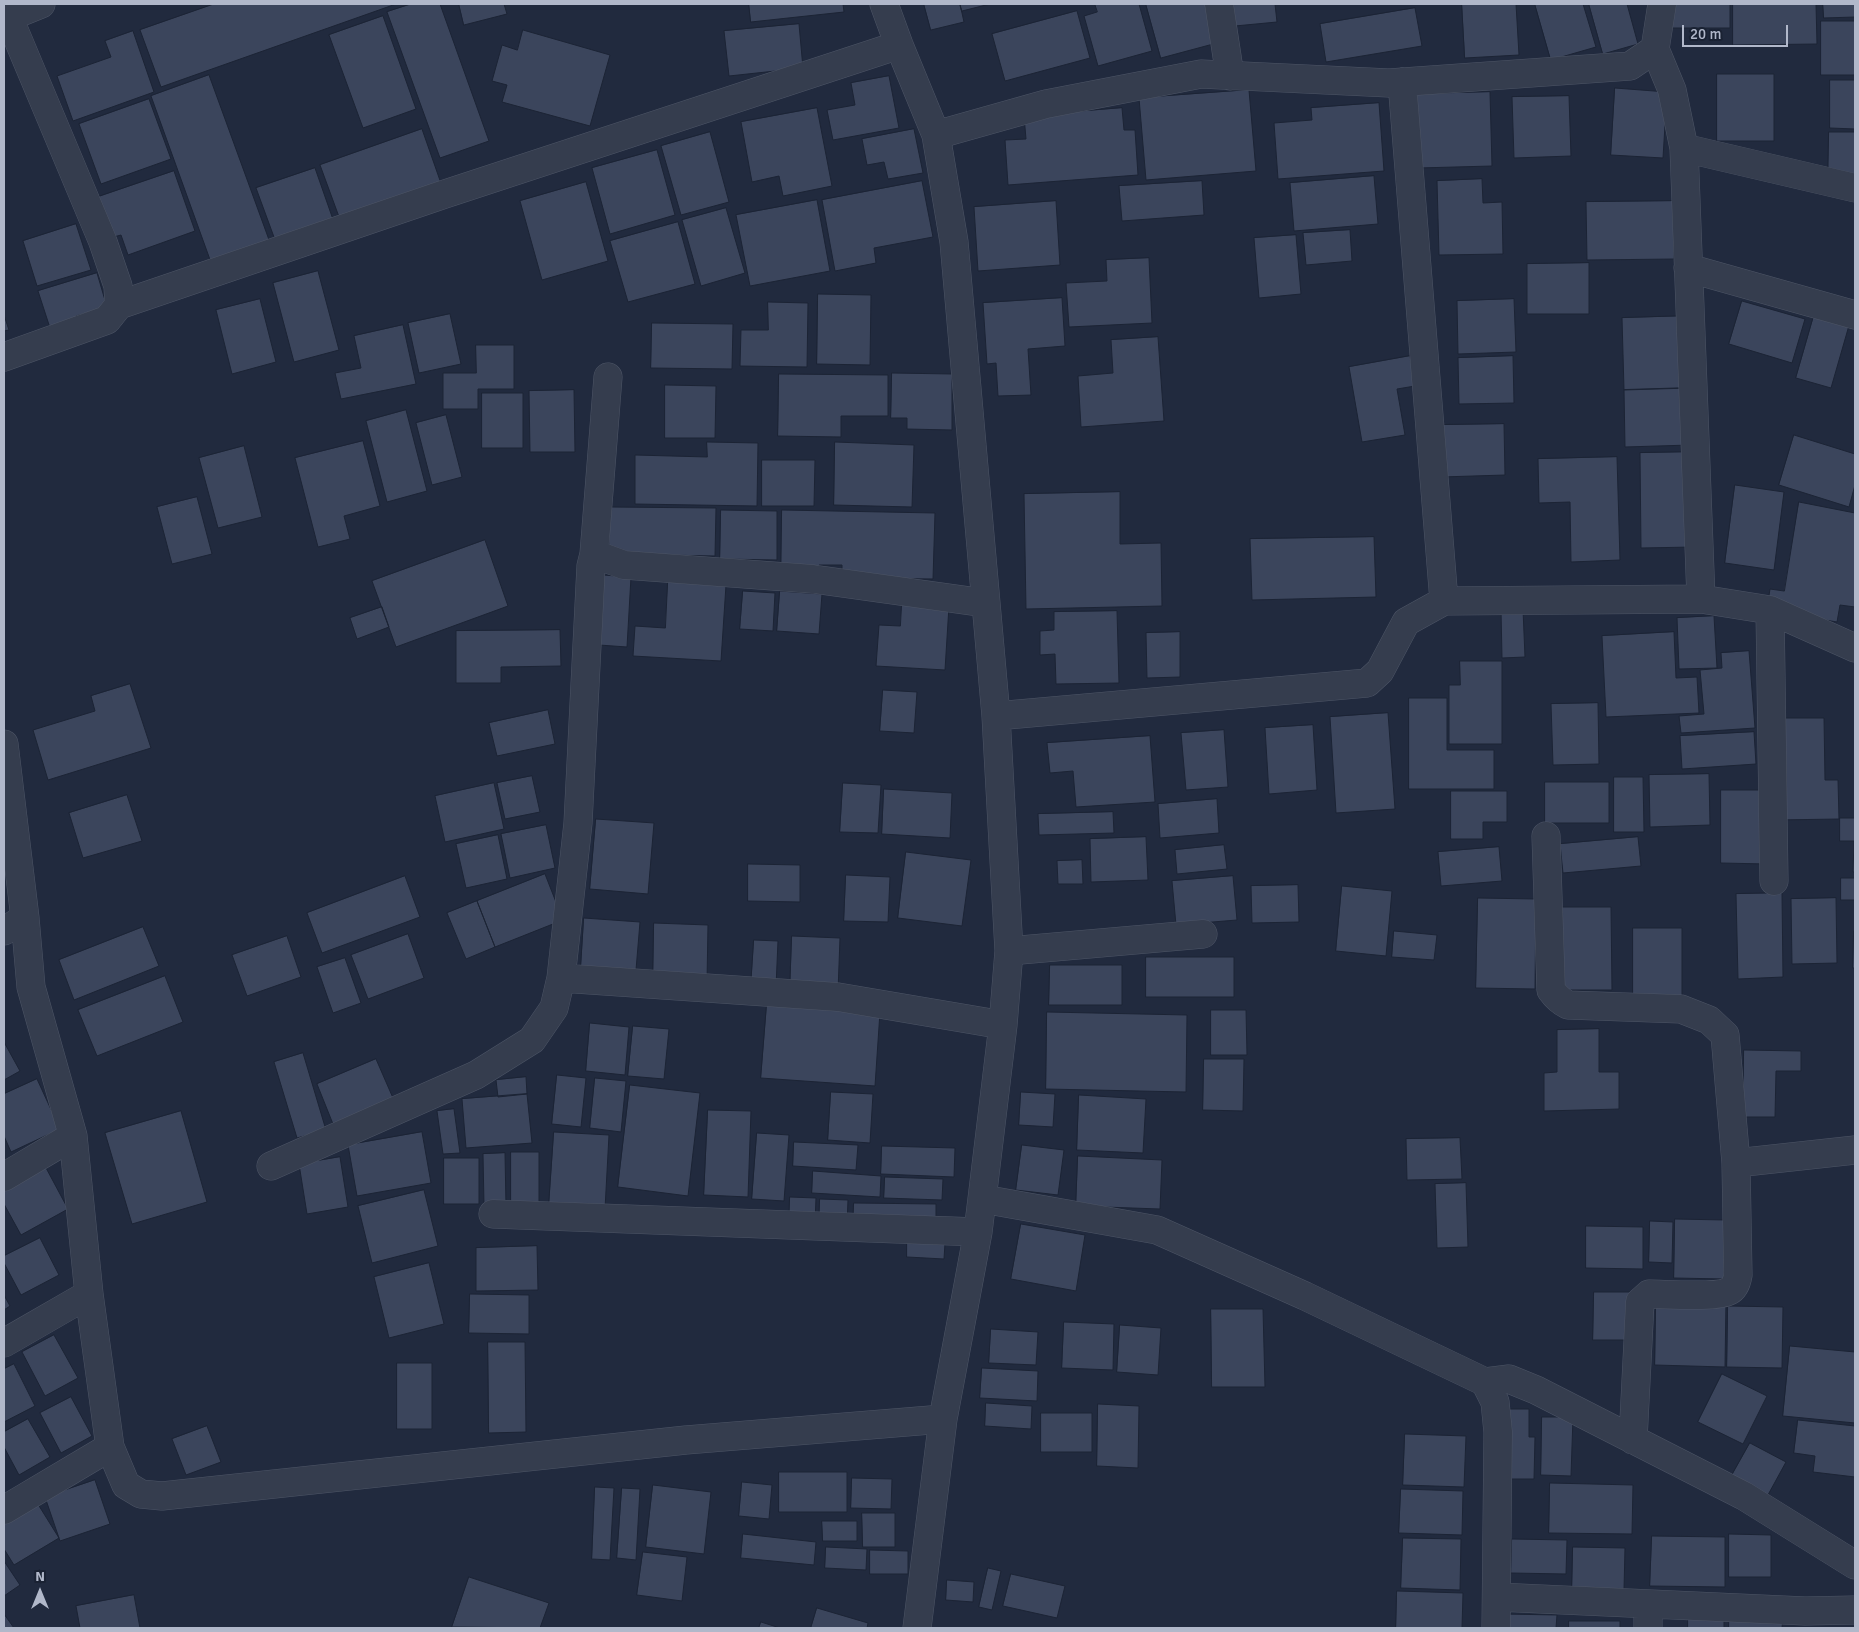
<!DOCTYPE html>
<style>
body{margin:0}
#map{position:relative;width:1859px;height:1632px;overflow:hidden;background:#212a3e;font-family:Signika,sans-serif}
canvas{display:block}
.frame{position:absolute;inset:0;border:5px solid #b1b8ca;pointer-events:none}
.north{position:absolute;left:15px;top:1567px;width:50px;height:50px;-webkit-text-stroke:4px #1a2233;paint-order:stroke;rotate:0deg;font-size:14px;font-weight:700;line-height:20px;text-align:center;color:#b1b8ca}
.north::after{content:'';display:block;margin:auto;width:18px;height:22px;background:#b1b8ca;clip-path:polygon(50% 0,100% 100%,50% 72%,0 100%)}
.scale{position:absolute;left:1682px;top:25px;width:106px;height:22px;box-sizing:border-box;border:2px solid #b1b8ca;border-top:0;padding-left:6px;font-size:15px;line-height:18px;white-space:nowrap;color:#b1b8ca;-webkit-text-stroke:4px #1a2233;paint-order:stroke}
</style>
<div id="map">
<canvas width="1859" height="1632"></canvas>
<div class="frame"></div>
<div class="north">N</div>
<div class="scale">20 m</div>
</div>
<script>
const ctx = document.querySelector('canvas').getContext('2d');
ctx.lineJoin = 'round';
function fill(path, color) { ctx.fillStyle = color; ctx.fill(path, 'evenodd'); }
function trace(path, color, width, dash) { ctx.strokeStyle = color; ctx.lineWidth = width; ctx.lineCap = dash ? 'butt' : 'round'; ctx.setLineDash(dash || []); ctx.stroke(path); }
const building = new Path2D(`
 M214 4H396L161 87 140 30Z
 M411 4H440L489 141 440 158 387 12Z
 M459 4H504L507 14 464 25Z
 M749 4H843L844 12 751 22Z
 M924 4H960L964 22 931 30Z
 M960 4H990L962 11Z
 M1095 4H1139L1152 51 1098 66 1084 16 1097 12Z
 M1146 4H1207L1217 43 1161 58Z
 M1233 4H1275L1277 22 1235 26Z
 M1462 4H1516L1519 55 1465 58Z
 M1535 4H1583L1596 47 1551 60Z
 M1589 4H1627L1638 44 1603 54Z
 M1671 4H1730V28H1672Z
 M1733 4H1816L1817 44 1733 45Z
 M1823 4H1855V17L1824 18Z
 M1415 8 1422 46 1326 62 1320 24Z
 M1077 11 1090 58 1005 81 992 34Z
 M383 16 416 109 363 128 329 35Z
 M1821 21H1855V75H1821Z
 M799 24 803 68 729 76 724 31Z
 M523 30 610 55 590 126 502 102 507 85 492 81 502 45 517 50Z
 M133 31 154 92 73 121 57 76 111 57 105 41Z
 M1717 74H1774V141H1717Z
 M209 75 272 248 213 268 151 96Z
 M889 76 899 128 833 140 827 110 855 105 851 83Z
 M1830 80H1855V129L1830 128Z
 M1615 88 1667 92 1663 158 1611 155Z
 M1249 90 1256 171 1146 180 1139 98Z
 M1490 92 1492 166 1418 168 1415 94Z
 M1569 96 1571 156 1514 158 1512 97Z
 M149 99 171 159 101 184 79 124Z
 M1379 103 1384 171 1278 179 1274 123 1312 120 1311 108Z
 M817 108 832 186 783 196 779 176 752 182 741 122Z
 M1122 108 1124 130H1135L1138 175 1008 185 1005 140 1026 139 1024 116Z
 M422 129 443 189 342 225 320 165Z
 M914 129 923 173 888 179 884 162 867 165 862 139Z
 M710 132 729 202 681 215 661 146Z
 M1829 132H1855V179L1828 178Z
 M657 150 675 215 610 234 592 168Z
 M315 168 336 228 278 248 256 188Z
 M174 171 195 231 128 255 121 235 110 238 95 198Z
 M1374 176 1378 224 1294 231 1290 183Z
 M1482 179 1483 203 1502 202 1503 254 1439 255 1437 181Z
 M922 181 933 237 874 248 876 263 835 271 822 200Z
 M1202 181 1204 215 1122 221 1119 186Z
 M586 182 608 261 542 280 520 201Z
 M817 200 830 271 750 286 736 215Z
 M1056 201 1060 265 978 271 974 207Z
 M1674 201V259L1587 260 1586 202Z
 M726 208 745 273 701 286 682 220Z
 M678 222 695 284 628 302 610 241Z
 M76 224 91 270 37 286 23 241Z
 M1350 230 1352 261 1306 265 1303 233Z
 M1296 235 1301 294 1259 298 1254 238Z
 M1149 258 1152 323 1069 327 1066 283 1107 281 1106 260Z
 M1589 263V314H1527V264Z
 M318 271 339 350 294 362 273 283Z
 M97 273 107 307 76 316 78 322 51 331 38 291Z
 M818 294 871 295 870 365 817 364Z
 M1062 298 1065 346 1028 349 1031 395 998 396 996 363 987 364 983 303Z
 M260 299 276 362 232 374 216 310Z
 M1514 299 1516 352 1458 354 1457 301Z
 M1742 301 1805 319 1792 363 1729 344Z
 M768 302 808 303 807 367 740 366 741 330H768Z
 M1815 312 1850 322 1831 388 1796 378Z
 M450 314 461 364 419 373 408 323Z
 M4 315 9 330 4 331Z
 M1687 316 1689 388 1624 390 1622 318Z
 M652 323 733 324 732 369 651 368Z
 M403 325 416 384 341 399 335 373 361 368 354 336Z
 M1158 337 1164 421 1081 427 1078 376 1113 373 1111 340Z
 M476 345H514V389H478V409H443V373H476Z
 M1410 356 1415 386 1397 389 1405 435 1362 442 1349 367Z
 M1513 356 1514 403 1459 404 1458 358Z
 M892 373 952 374V430L907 429V418H891Z
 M779 374 888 375V416H841V437L778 436Z
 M665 385 716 386 715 438H665Z
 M1689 388 1690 445 1625 447 1624 390Z
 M574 390 575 452H530L529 391Z
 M482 393H523V448H482Z
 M406 410 427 491 387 502 366 421Z
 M446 415 462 477 432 485 416 423Z
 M1504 424 1505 475 1441 477 1440 425Z
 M1794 435 1855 454V485L1849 507 1779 485Z
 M363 441 380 506 344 516 350 539 318 547 295 458Z
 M707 442 758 443 757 506 635 504V455L707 457Z
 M835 442 914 445 912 507 834 505Z
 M244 446 262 517 218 528 199 458Z
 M1691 452 1693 547 1641 548 1640 453Z
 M1617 457 1620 560 1571 562 1570 502 1539 503 1538 459Z
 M762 460H815L814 506H762Z
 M1735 485 1784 492 1774 570 1725 563Z
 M1120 492V544L1161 543 1162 606 1026 609 1024 494Z
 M197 497 212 554 172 564 157 507Z
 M1799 502 1855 513V607L1840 605 1837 622 1790 614 1768 602 1770 589 1784 591Z
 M610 507 716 508 715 556 609 554Z
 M721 510 777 511V560L720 559Z
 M782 510 935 513 933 579 842 578V565H819V575H781Z
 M1374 537 1376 597 1252 600 1250 539Z
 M485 540 508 606 396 647 372 581Z
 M603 575 631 577 627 647 599 645Z
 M668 582 726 585 721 661 633 656 635 626 665 628Z
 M743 591 775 593 773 631 740 629Z
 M780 591 822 594 819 634 777 631Z
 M902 603 949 606 945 670 876 666 879 625 900 626Z
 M382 607 389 627 357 639 350 618Z
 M1523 609 1525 657 1502 658 1501 610Z
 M1117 611 1119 683 1056 684 1055 654 1040 655V631L1054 630V612Z
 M1714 616 1717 668 1679 669 1677 618Z
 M560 630 561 666 501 667V683H456V631Z
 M1180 632V677L1147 678 1146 633Z
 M1674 632 1676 678 1697 677 1699 713 1606 717 1602 636Z
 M1749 651 1755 728 1681 733 1679 716 1704 714 1700 670 1722 668 1721 653Z
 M1460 661H1502V744H1449V685H1460Z
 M130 684 151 748 48 780 33 730 95 711 91 696Z
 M883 690 917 692 914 733 880 731Z
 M1409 698H1447V750H1494V789H1409Z
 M1598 703 1599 764 1553 765 1551 704Z
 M548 710 555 744 497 756 489 723Z
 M1388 713 1395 809 1336 813 1330 717Z
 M1774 718H1824L1825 780H1838L1839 819 1776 820Z
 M1313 725 1317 790 1269 794 1265 728Z
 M1224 730 1228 787 1186 790 1181 733Z
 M1754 732 1756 764 1682 769 1680 736Z
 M1150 736 1155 802 1076 807 1073 771 1050 773 1047 743Z
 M1709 774 1710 825 1650 827 1649 775Z
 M532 776 540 812 505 819 497 783Z
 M1614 777H1643L1644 832H1614Z
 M1545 782H1609V823H1545Z
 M494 783 504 829 445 842 435 796Z
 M843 783 881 785 878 833 840 832Z
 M884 789 952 793 950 838 882 834Z
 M1721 790H1767V864L1721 863Z
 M1451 791H1507V822H1483V839H1451Z
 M127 795 142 841 83 858 69 813Z
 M1217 799 1219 833 1160 838 1158 804Z
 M1113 812 1114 833 1039 835 1038 814Z
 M1840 818H1855V872H1853L1854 841H1840Z
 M596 819 654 823 648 894 590 889Z
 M546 825 555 868 510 878 501 834Z
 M498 835 507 879 466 888 456 844Z
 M1146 837 1148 880 1091 882 1090 839Z
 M1638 837 1641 866 1563 873 1560 844Z
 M1224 845 1227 869 1177 874 1175 850Z
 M1499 847 1502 881 1441 886 1438 852Z
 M906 852 971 860 962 926 898 918Z
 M1082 860 1083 884H1058L1057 861Z
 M748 864 800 865V902L748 901Z
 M545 874 563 920 495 947 477 901Z
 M846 875 890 877 888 922 844 921Z
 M405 876 420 917 322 953 307 913Z
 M1233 876 1237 920 1176 925 1172 881Z
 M1841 878H1855V900H1841Z
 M1298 885 1299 922 1252 923 1251 886Z
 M1342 886 1392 891 1386 956 1336 951Z
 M1782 893 1783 977 1738 979 1736 894Z
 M1478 898 1536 899 1535 989 1476 988Z
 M1836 898 1837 963 1792 964 1791 899Z
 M477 901 495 947 466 959 447 913Z
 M1559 907H1611L1612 990H1560Z
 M584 918 640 922 636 970 581 966Z
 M654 923 708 925 707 982 653 980Z
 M143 927 159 966 74 1000 59 960Z
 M1633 928H1682V996H1633Z
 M1394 931 1437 935 1434 960 1392 957Z
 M1854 931H1855V968H1853Z
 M408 934 424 978 368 999 351 955Z
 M287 936 301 977 247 996 232 955Z
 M792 936 840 938 838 992 790 990Z
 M754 940 778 941 776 987 751 986Z
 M1146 957H1234V997H1146Z
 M345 958 361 1003 333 1013 317 967Z
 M1050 965H1122V1005H1049Z
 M165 976 183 1022 97 1056 78 1010Z
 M767 1003 880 1012 875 1086 761 1078Z
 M1211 1010H1246L1247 1055H1211Z
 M1047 1012 1187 1015 1186 1092 1046 1089Z
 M590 1023 629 1027 625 1075 586 1071Z
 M633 1026 669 1029 664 1079 628 1076Z
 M1599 1029V1072H1619V1109L1544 1111V1073L1557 1072V1030Z
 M4 1042 20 1071 4 1080Z
 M1744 1050 1801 1051V1071H1776L1775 1117H1743Z
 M303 1053 326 1130 297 1138 274 1062Z
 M376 1059 393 1098 333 1124 317 1084Z
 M1204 1059H1244L1243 1111 1203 1110Z
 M557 1075 586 1078 581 1127 552 1124Z
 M526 1077 527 1094 498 1097 496 1080Z
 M595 1078 626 1081 621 1132 590 1128Z
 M37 1079 60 1129 11 1152 4 1136V1094Z
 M630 1085 700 1093 688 1196 618 1187Z
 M831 1092 873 1094 870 1143 828 1140Z
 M1021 1092 1055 1094 1053 1127 1019 1125Z
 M527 1094 532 1143 466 1148 462 1099Z
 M1079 1095 1146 1099 1143 1153 1077 1150Z
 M454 1109 460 1153 443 1154 437 1111Z
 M708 1110 751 1111 748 1197 704 1195Z
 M181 1111 207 1202 132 1224 105 1133Z
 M422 1132 431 1183 357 1196 348 1145Z
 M554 1132 609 1135 605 1209 549 1205Z
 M757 1133 789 1135 784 1201 752 1199Z
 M1460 1138 1462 1179 1407 1180 1406 1139Z
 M794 1142 858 1145 856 1170 793 1166Z
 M1022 1145 1064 1150 1058 1195 1016 1190Z
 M882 1146 955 1148 954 1177 881 1174Z
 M511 1152H539V1209H511Z
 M505 1153 506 1206H484L483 1154Z
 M1078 1156 1162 1160 1160 1209 1076 1206Z
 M340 1157 348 1207 307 1214 299 1164Z
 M444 1158H479V1204H444Z
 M45 1166 68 1209 21 1235 4 1204V1188Z
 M813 1171 881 1176 880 1197 812 1193Z
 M885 1177 943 1179 942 1200 884 1198Z
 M1466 1183 1468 1247 1437 1248 1435 1184Z
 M424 1190 438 1246 372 1263 358 1206Z
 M790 1197 816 1198 815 1223 789 1222Z
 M820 1199 848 1200 847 1225 819 1223Z
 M854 1203 936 1204V1225L853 1224Z
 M1675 1219 1725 1220 1724 1279 1674 1278Z
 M1650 1221 1673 1222 1672 1263 1649 1262Z
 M1021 1224 1085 1235 1076 1291 1011 1279Z
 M1586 1226 1643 1227V1269L1586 1268Z
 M40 1238 59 1275 21 1295 4 1263V1256Z
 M907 1242 945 1243 944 1259 907 1257Z
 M537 1246 538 1290 476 1291V1248Z
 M429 1263 444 1324 389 1338 374 1277Z
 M1594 1292H1633L1632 1340H1593Z
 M470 1294 529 1295V1334L469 1333Z
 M4 1295 10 1306 4 1310Z
 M1656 1299 1726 1301 1725 1367 1655 1365Z
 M1728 1306 1783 1307 1782 1368 1727 1367Z
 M1211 1309H1263L1265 1387H1212Z
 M1064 1322 1114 1324 1113 1370 1062 1368Z
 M1120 1325 1161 1328 1158 1375 1117 1372Z
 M991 1329 1038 1332 1036 1365 989 1363Z
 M54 1335 78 1378 45 1396 22 1352Z
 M488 1342H525L526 1432 489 1433Z
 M1790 1346 1855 1352V1423L1783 1416Z
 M397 1363H432V1429H397Z
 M14 1364 35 1406 4 1422V1369Z
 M982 1368 1038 1371 1037 1401 980 1398Z
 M1722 1374 1767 1396 1743 1444 1698 1422Z
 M71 1397 92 1436 61 1453 40 1413Z
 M986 1403 1032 1406 1031 1429 985 1426Z
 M1098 1404 1139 1406 1138 1468 1097 1466Z
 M1501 1409H1529V1437H1535L1534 1479H1510Z
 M1041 1413H1092V1452H1041Z
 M1542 1417H1573L1571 1476 1541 1475Z
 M28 1419 50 1457 19 1475 4 1447V1432Z
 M1798 1420 1855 1426V1477L1813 1472 1815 1456 1794 1453Z
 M207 1426 221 1462 186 1475 172 1439Z
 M1405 1434 1466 1436 1464 1487 1403 1485Z
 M1750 1443 1786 1462 1763 1504 1727 1484Z
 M779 1472H847V1512H779Z
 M852 1478 892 1479 891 1509 851 1508Z
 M95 1480 110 1524 60 1541 45 1497Z
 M742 1482 772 1485 769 1519 739 1516Z
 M1550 1483 1633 1485 1632 1534 1549 1533Z
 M653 1485 711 1492 704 1554 646 1547Z
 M595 1487 614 1488 610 1560 592 1559Z
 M622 1488 640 1489 636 1560 617 1558Z
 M1401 1489 1463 1491 1462 1535 1399 1533Z
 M36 1501 59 1538 14 1565 4 1549V1520Z
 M862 1513H895V1547H863Z
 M822 1521H857V1541H823Z
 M743 1534 816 1542 814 1565 741 1558Z
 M1729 1534 1771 1535V1577H1729Z
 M1652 1536 1725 1537V1587L1650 1586Z
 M1403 1538 1461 1539 1460 1590 1401 1588Z
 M1512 1539 1567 1540 1566 1574 1511 1573Z
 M826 1547 867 1549 866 1570 825 1568Z
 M1573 1547 1625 1548 1624 1590 1572 1589Z
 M870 1550 908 1551V1574H870Z
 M643 1552 687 1557 682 1601 637 1595Z
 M4 1561 20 1585 4 1596Z
 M988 1568 1001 1571 992 1610 979 1607Z
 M1011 1574 1065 1586 1057 1618 1003 1606Z
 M469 1577 549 1603 540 1628 452 1627Z
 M947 1580 974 1582 973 1602 946 1600Z
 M1397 1591 1463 1593 1462 1628H1396Z
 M134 1595 140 1628H80L76 1606Z
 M817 1608 868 1623 867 1628H811Z
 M4 1614 14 1628H4Z
 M1503 1614 1557 1615 1556 1628H1502Z
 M1688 1615 1724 1616V1628H1688Z
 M1729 1617H1783L1782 1628H1729Z
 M1569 1621H1620V1628H1569Z
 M761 1622 780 1628H759Z`);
fill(building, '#3b455c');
trace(building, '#1c2435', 1);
const minor = new Path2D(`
 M884 4 899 45 936 135 954 242 996 716 1009 951 1003 1025 978 1232 943 1419 917 1628
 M1219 4 1230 76
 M4 19 41 4
 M1655 49 1672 90 1684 148 1701 599
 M1402 82 1444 601
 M936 135 1046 104 1201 74 1389 83 1630 66 1655 49 1662 4
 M1684 148 1855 188
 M1688 268 1855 315
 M119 305 445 194 899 45
 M4 357 107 320 119 305 118 286 103 242 9 18
 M608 377 594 554 624 565 813 579 985 603
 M1770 610 1774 881
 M996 716 1367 683 1380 671 1406 622 1444 601 1701 599 1770 610 1855 648
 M4 744 25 918 31 987 73 1136 89 1294 110 1447 126 1485 141 1494 162 1496 686 1440 943 1419
 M1546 836 1551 990C1556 997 1560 1001 1568 1005L1681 1009 1709 1020 1725 1035 1736 1163 1738 1275C1737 1281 1735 1288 1729 1291 1717 1298 1665 1294 1649 1294L1640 1302 1633 1440
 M4 931 25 918
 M1009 951 1203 934
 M561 978 838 997 1003 1025
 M1736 1163 1855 1150
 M271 1166 476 1075 532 1040 554 1008 561 978 578 823 591 566 594 554
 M4 1177 73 1136
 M983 1199 1157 1230 1305 1296 1485 1382 1509 1379 1536 1390 1744 1496 1855 1565
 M493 1214 978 1232
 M4 1343 89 1294
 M1485 1382 1495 1402 1498 1432 1496 1628
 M4 1510 110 1447
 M1497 1597 1805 1611 1855 1610
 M1648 1628V1604`);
trace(minor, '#4d5566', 29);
trace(minor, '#353d4e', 28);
</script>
